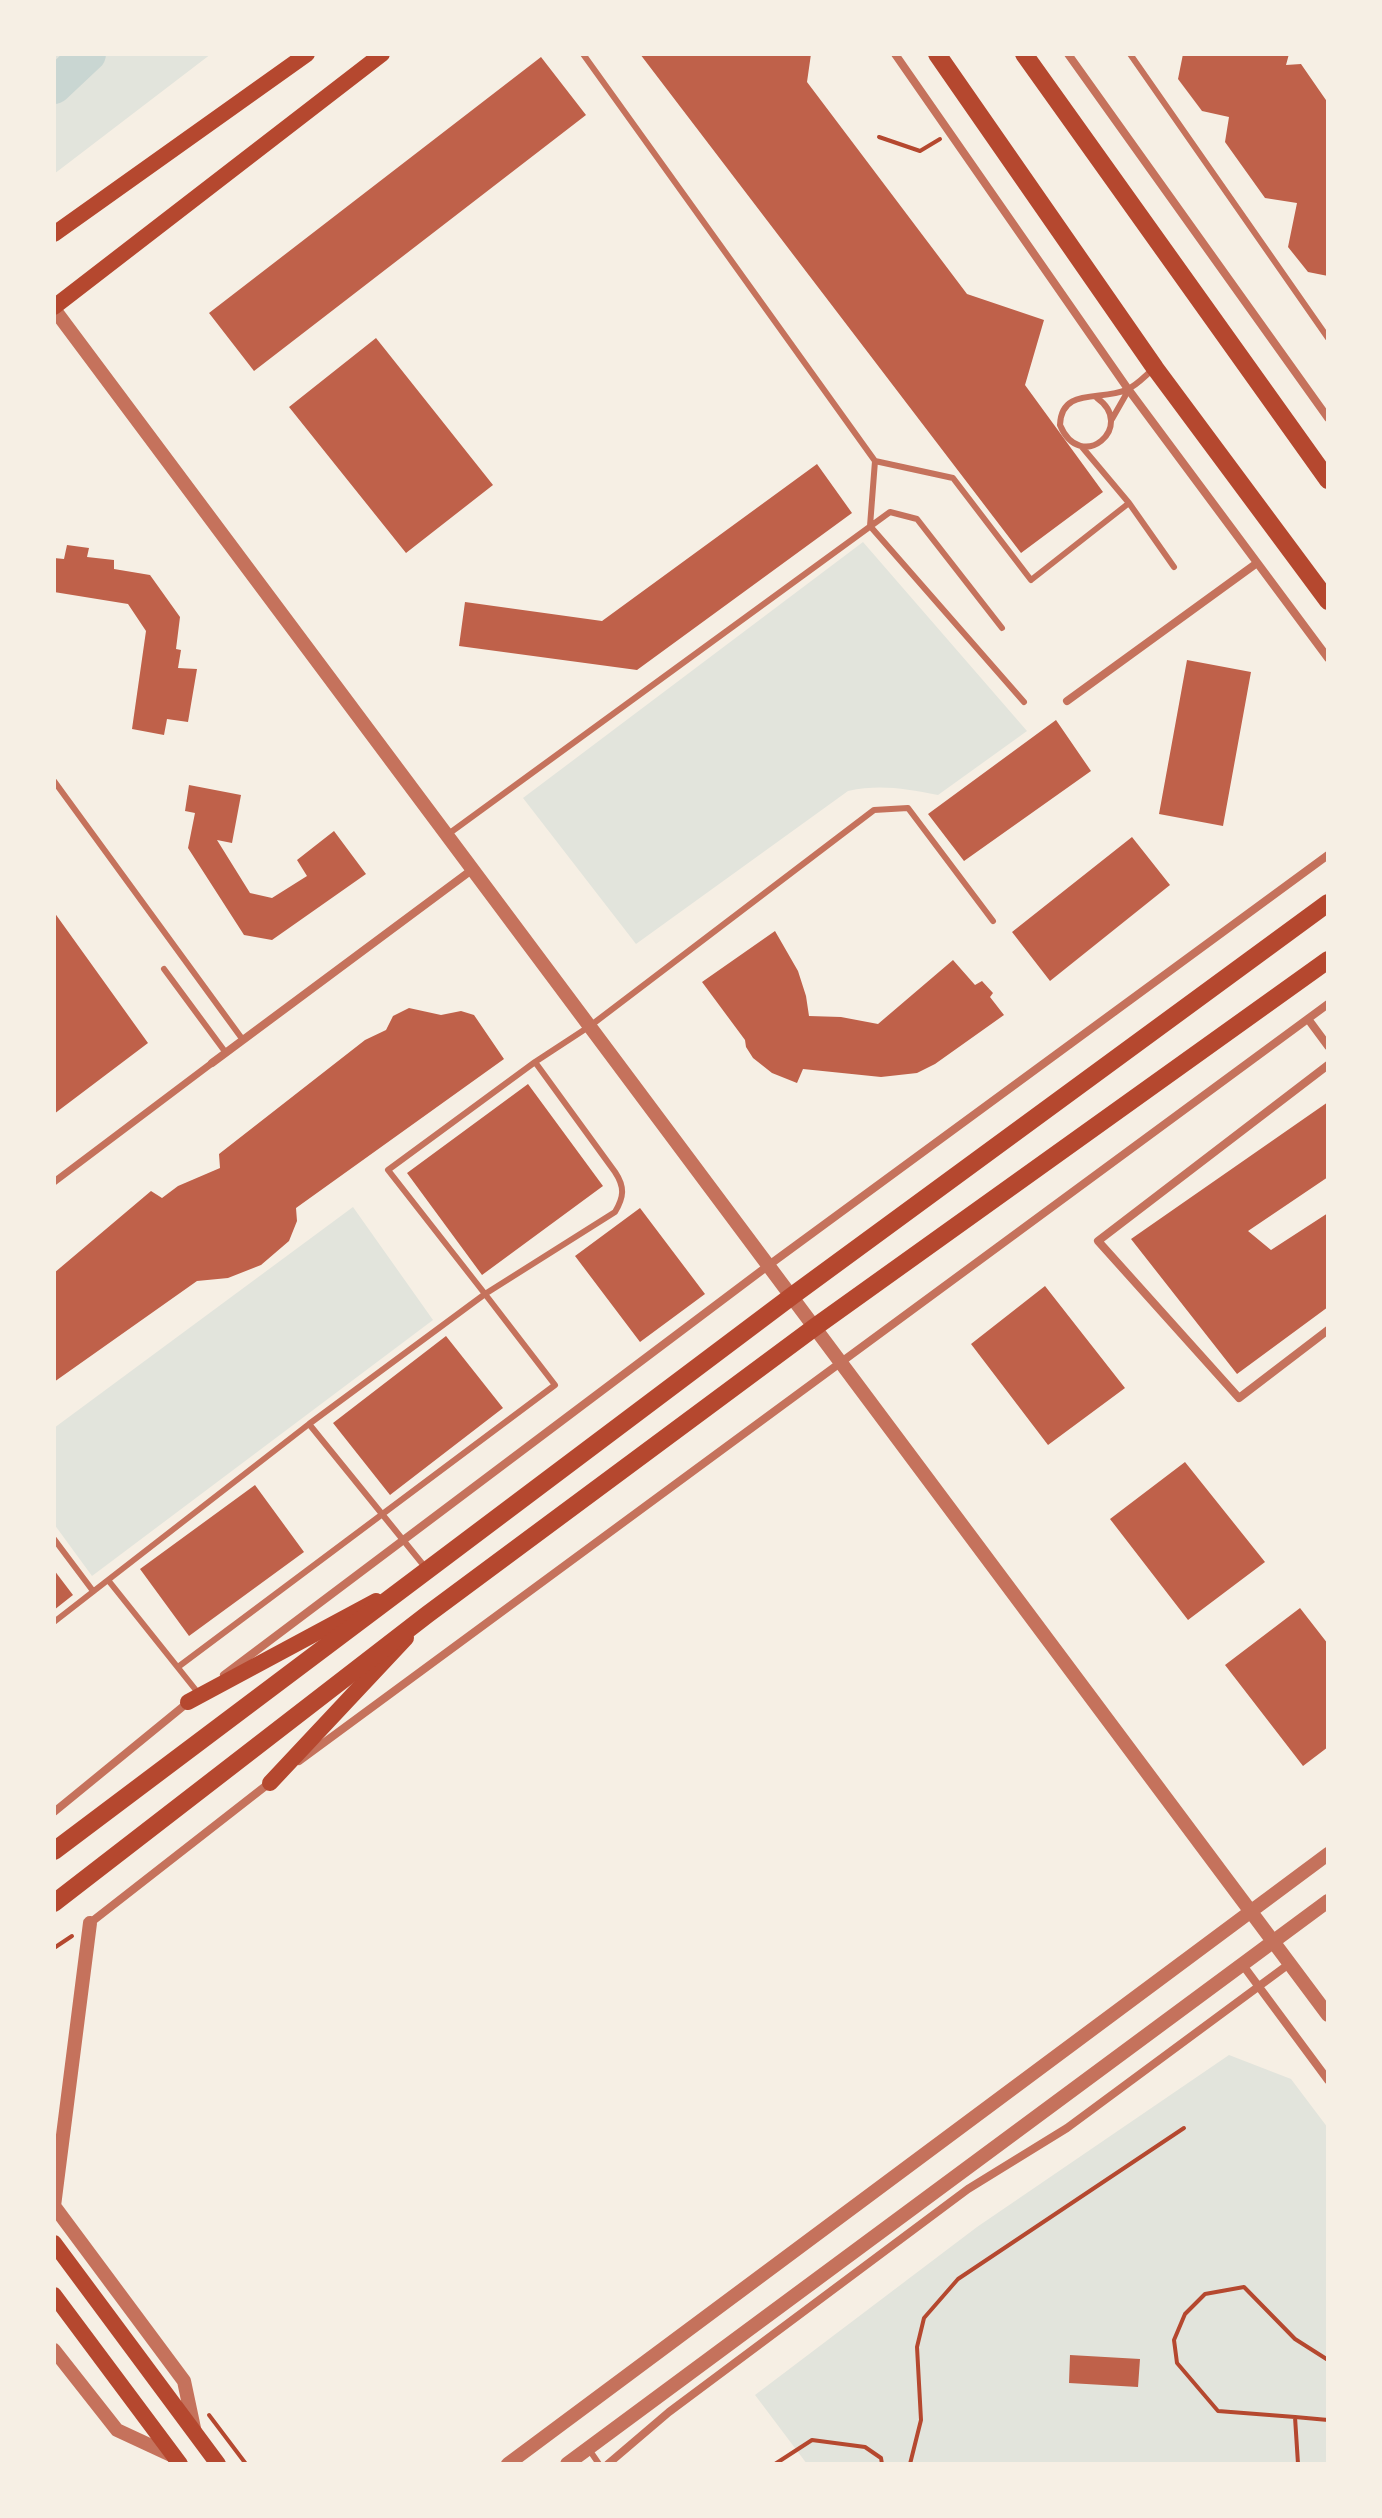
<!DOCTYPE html>
<style>
body{margin:0}
#map{position:relative;width:1382px;height:2518px;overflow:hidden;background:#f6efe4;font-family:"Work Sans",sans-serif}
canvas{display:block}
.frame{position:absolute;inset:0;border:56px solid #f6efe4;pointer-events:none}
</style>
<div id="map">
<canvas width="1382" height="2518"></canvas>
<div class="frame"></div>
</div>
<script>
const ctx = document.querySelector('canvas').getContext('2d');
ctx.lineJoin = 'round';
function fill(path, color) { ctx.fillStyle = color; ctx.fill(path, 'evenodd'); }
function trace(path, color, width, dash) { ctx.strokeStyle = color; ctx.lineWidth = width; ctx.lineCap = dash ? 'butt' : 'round'; ctx.setLineDash(dash || []); ctx.stroke(path); }
fill(new Path2D(`
 M54 54H211L54 174Z
 M863 542 1027 731 938 795C905 789 881 784 848 791L636 944 523 798Z
 M353 1207 433 1320 92 1576 54 1524V1428Z
 M1229 2055 1291 2079 1328 2128V2464H807L755 2395 977 2227Z`), '#e2e4dc');
trace(new Path2D(`
 M54 86 88 54`), '#c9d6d2', 36);
fill(new Path2D(`
 M640 54H811L807 82 967 294 1044 320 1025 385 1103 492 1021 553Z
 M1183 54H1289L1286 65 1301 64 1328 103V276L1308 272 1288 247 1297 203 1265 198 1225 142 1229 117 1202 111 1178 79Z
 M541 57 586 115 254 371 209 313Z
 M376 338 493 485 406 553 289 407Z
 M817 464 852 513 637 670 459 646 465 602 602 621Z
 M67 545 89 548 87 557 114 560V569L150 575 180 617 176 649 181 650 178 668 197 669 188 722 167 719 164 735 132 729 146 631 128 604 54 592V558L64 559Z
 M1187 660 1251 672 1223 826 1159 814Z
 M1056 720 1091 771 964 861 928 814Z
 M189 785 241 795 232 843 217 840 250 893 272 898 307 876 297 860 334 831 366 874 272 940 244 935 188 848 195 813 185 811Z
 M1132 837 1170 885 1050 981 1012 932Z
 M54 912 148 1043 54 1114Z
 M775 931 798 971 806 996 809 1016 841 1017 878 1024 953 960 975 985 982 981 993 993 990 997 1004 1015 935 1064 917 1073 881 1077 803 1069 797 1083 772 1073 753 1058 746 1047 745 1040 702 982Z
 M409 1008 441 1015 461 1011 474 1015 504 1059 296 1208 297 1221 289 1241 261 1265 228 1278 197 1281 54 1382V1273L151 1191 162 1198 178 1186 220 1168 219 1154 365 1040 386 1030 393 1016Z
 M528 1084 603 1186 482 1275 407 1173Z
 M1328 1102V1177L1248 1231 1271 1250 1328 1213V1307L1237 1374 1131 1239Z
 M640 1208 705 1294 640 1342 575 1256Z
 M1045 1286 1125 1388 1048 1445 971 1344Z
 M446 1336 503 1408 390 1495 333 1423Z
 M1185 1462 1265 1562 1188 1620 1110 1519Z
 M255 1485 304 1552 189 1636 140 1569Z
 M54 1570 73 1595 54 1610Z
 M1300 1608 1328 1644V1747L1303 1766 1225 1665Z
 M1070 2355 1140 2359 1138 2387 1069 2383Z`), '#bf614a');
trace(new Path2D(`
 M879 137 920 151 940 139
 M54 1948 72 1936
 M209 2415 246 2464
 M1295 2417 1328 2420
 M775 2464 812 2440 865 2447 881 2458 882 2464
 M910 2464 921 2420 917 2347 924 2318 958 2279 1184 2128
 M1298 2464 1295 2417 1218 2411 1177 2363 1174 2340 1185 2314 1205 2294 1244 2287 1295 2339 1328 2360`), '#b5482f', 4);
trace(new Path2D(`
 M583 54 875 461 953 478 1031 580 1129 503 1082 447
 M1130 54 1328 338
 M1097 398C1137 426 1081 475 1060 425 1061 387 1101 401 1126 390 1136 386 1144 377 1152 370
 M1112 419 1128 391
 M875 461 870 526 1024 702
 M1129 503 1174 567
 M54 781 243 1040
 M447 835 890 512 917 519 1002 628
 M164 969 226 1053
 M535 1062 388 1170 485 1294 615 1212C624 1197 625 1187 615 1172L535 1062 590 1026 874 810 908 808 993 921
 M309 1424 425 1567
 M54 1539 93 1591
 M54 1622 108 1580
 M178 1667 555 1385 485 1294 309 1424 108 1580 199 1694
 M588 2448 599 2464`), '#c5725c', 6);
trace(new Path2D(`
 M54 1182 212 1063`), '#c5725c', 7);
trace(new Path2D(`
 M895 54 1128 389 1328 658
 M1068 54 1328 418
 M1067 701 1257 563
 M1308 1019 1328 1046
 M212 1063 473 869
 M1328 1065 1098 1241 1239 1398 1328 1330
 M224 1675 769 1265 1328 855
 M299 1761 1328 1004
 M54 1812 191 1700
 M90 1923 272 1781
 M1242 1964 1328 2080
 M608 2464 669 2412 968 2189 1067 2128 1289 1964`), '#c5725c', 8);
trace(new Path2D(`
 M54 309 1328 2015
 M90 1923 54 2206 184 2381 195 2433
 M54 2350 117 2430 173 2456
 M508 2464 1328 1854
 M567 2464 1328 1901`), '#c5725c', 14);
trace(new Path2D(`
 M54 234 307 54
 M54 307 382 54
 M188 1702 376 1601
 M270 1783 406 1638
 M54 2243 218 2464
 M54 2295 180 2464`), '#b5482f', 16);
trace(new Path2D(`
 M937 54 1155 368 1328 601
 M1024 54 1328 480
 M54 1851 792 1296 1328 903
 M54 1903 428 1614 815 1327 1328 960`), '#b5482f', 18);
</script>
